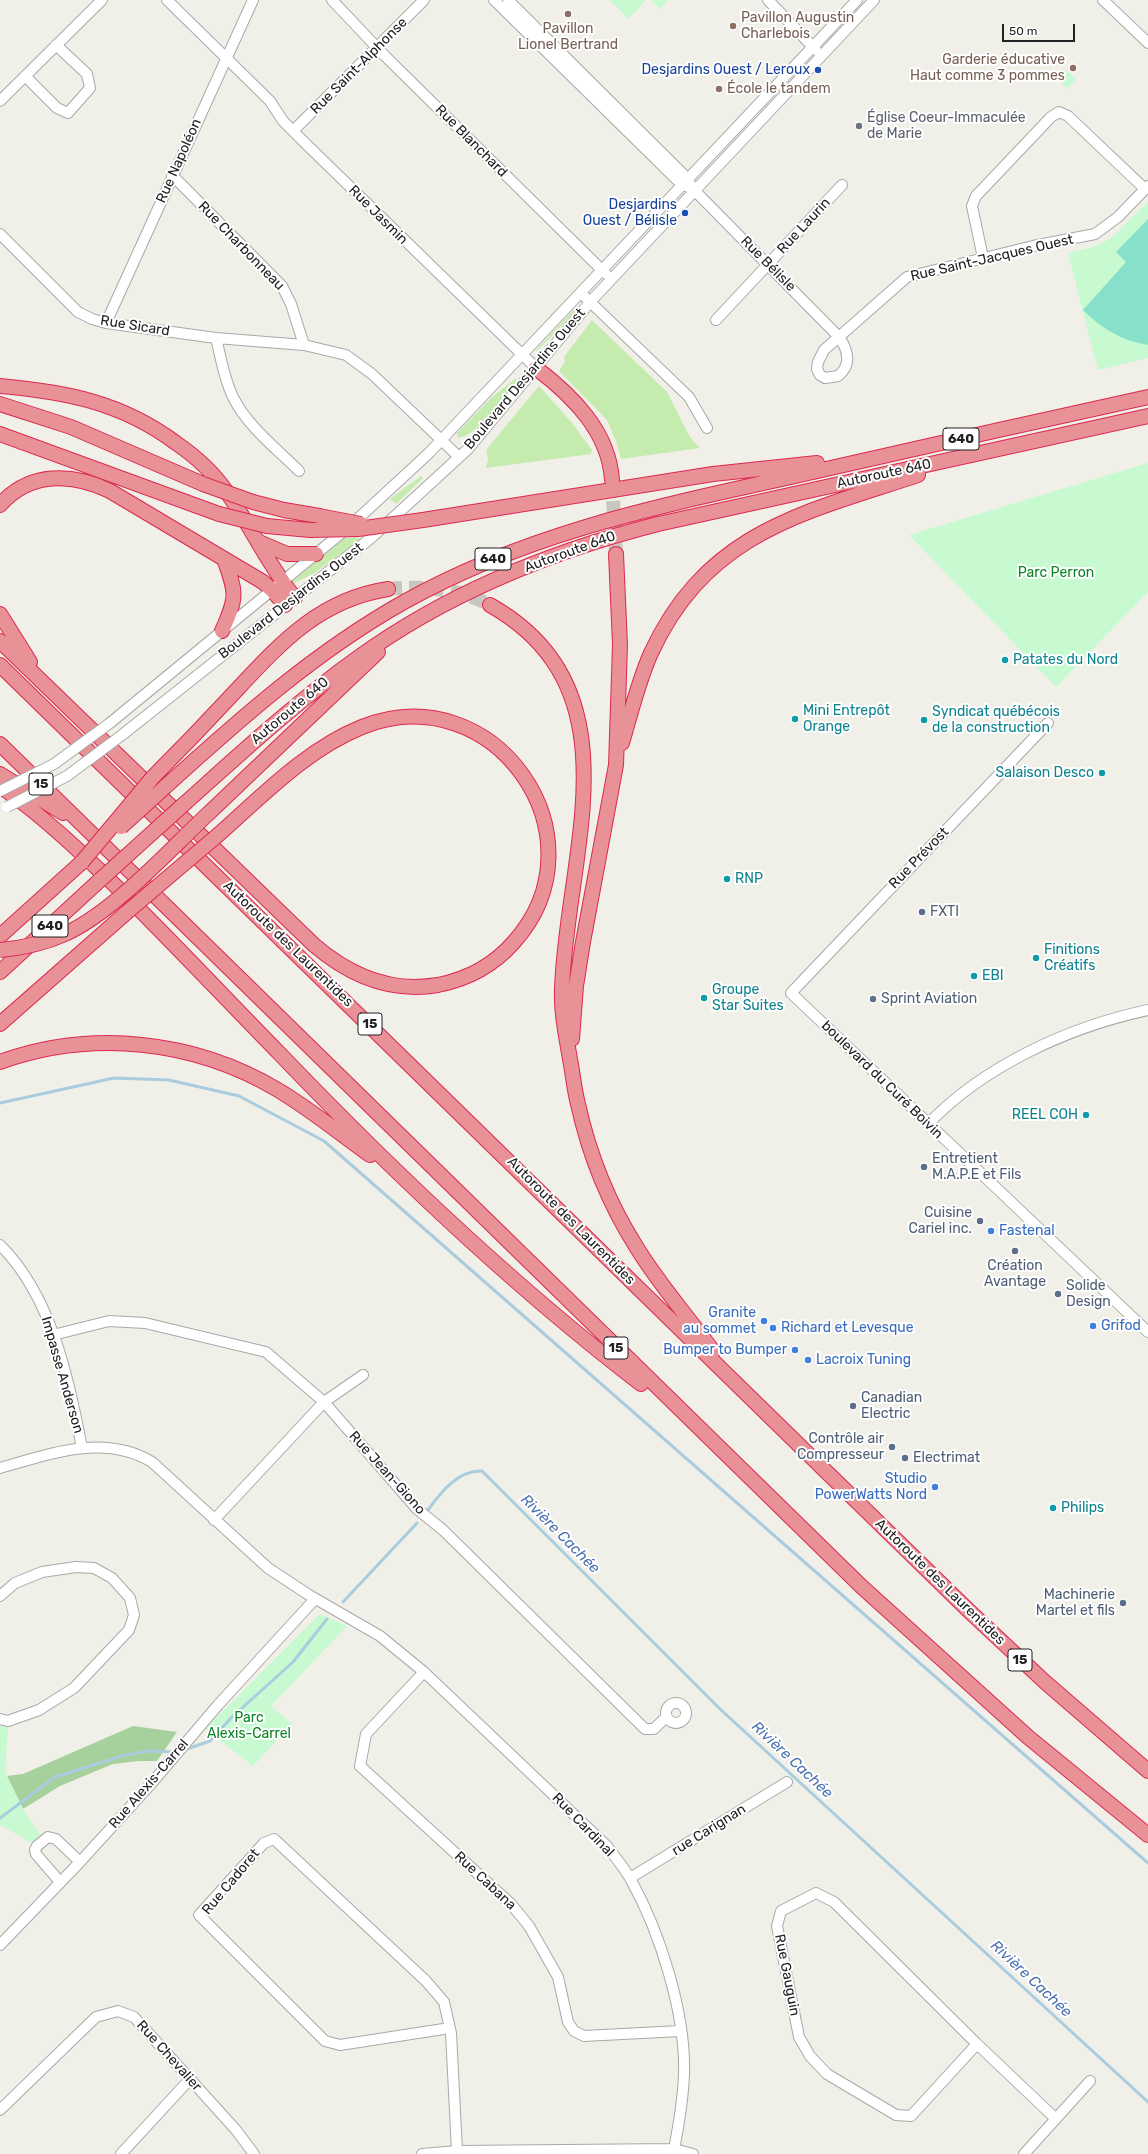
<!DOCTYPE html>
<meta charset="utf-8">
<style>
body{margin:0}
#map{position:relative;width:1148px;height:2154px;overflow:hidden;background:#f1f0e8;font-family:Rubik,sans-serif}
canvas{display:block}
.scale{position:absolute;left:1002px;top:24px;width:73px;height:18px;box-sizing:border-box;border:2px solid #212121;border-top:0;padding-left:5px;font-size:12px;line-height:14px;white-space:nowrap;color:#212121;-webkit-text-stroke:3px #fff;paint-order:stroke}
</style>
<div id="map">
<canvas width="1148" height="2154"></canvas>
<div class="scale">50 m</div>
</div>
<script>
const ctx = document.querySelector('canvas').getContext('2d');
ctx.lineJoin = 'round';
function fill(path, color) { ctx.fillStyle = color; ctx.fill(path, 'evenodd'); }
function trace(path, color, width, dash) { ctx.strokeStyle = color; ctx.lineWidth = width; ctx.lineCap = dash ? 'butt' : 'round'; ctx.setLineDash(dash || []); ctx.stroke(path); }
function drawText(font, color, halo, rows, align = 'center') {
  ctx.font = font + ' Rubik,sans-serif'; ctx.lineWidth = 4; ctx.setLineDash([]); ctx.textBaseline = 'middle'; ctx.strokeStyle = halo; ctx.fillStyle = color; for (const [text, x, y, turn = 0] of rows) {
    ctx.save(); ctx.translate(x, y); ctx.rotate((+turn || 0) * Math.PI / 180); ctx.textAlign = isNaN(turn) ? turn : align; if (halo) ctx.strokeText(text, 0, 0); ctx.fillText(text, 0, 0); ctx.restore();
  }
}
fill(new Path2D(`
 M575 308 577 310 537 351 536 350Z
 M592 320 667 392 690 437 700 448 621 459 616 441 607 420 559 371 565 361 564 357Z
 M515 379 517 380C506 393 475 441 457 437V433L492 397Z
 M539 386 573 424 592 450 591 454 486 468 488 459 486 450Z
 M421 476 423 478 396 504 390 499Z
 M355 537 361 539 313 574 294 583 293 581 345 538Z`), '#c5ebaf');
fill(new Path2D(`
 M133 1726 177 1732 157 1761H139L113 1764 60 1786 23 1809 7 1776 23 1774Z`), '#a6d19d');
fill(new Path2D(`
 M609 0H646L629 19Z
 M651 0H668L660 9Z
 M1066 70 1076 79 1067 89 1058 79Z
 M1148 202V358L1098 370 1068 253 1093 247 1110 239Z
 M1148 463V592L1056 687 909 535Z
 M320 1614 347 1626 271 1706 292 1724 253 1766 205 1729Z
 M0 1726 8 1727 5 1772 23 1809 42 1837 37 1846 0 1825Z`), '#c7fad1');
fill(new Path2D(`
 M1148 219V345C1122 341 1101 328 1083 310L1126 262 1116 252Z`), '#87e0c9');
trace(new Path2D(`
 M0 1103 114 1078 169 1080 239 1096 324 1141 1148 1863
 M428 1510C441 1492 458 1470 482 1471L720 1709 1148 2102
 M343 1602 417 1523
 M184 1750 210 1741 231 1718 293 1662 327 1619
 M0 1818 55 1777 125 1755 149 1751 175 1752`), '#a9ccdf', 3);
trace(new Path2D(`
 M612 480 616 554
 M388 589C424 586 458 588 490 605`), '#c7c7c0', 14, [14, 7]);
const minor = new Path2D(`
 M167 0 270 101 283 121 304 142 536 368
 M332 0 385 56 606 274
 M494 0 677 180 688 187
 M508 0 683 174 695 191 840 338C848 351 852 365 838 376L825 378 820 375 817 369 818 362 824 350 907 277 1033 246 1095 234 1118 217 1148 186
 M768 0 816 50
 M1103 0 1148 43
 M25 76 57 108 68 113 90 88 87 74 56 45
 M0 101 102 0
 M293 131 424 0
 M172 175 282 286 291 304 304 345
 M0 234 78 312 92 319 106 323 216 338 304 345 346 355 372 374 458 456
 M983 258 972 206 976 196 1051 117 1059 112 1068 116 1145 189
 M585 297 689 397 707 428
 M716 320 842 185
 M106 323 253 0
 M216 338C221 358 224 379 233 397 247 426 277 449 299 471
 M110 723 350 526 429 453 857 0
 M1048 723 791 993 1148 1332
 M122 735 371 538 468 449 591 301 874 0
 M928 1124C985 1065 1069 1027 1148 1010
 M0 1245C51 1295 69 1379 82 1448
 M53 1335 109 1321 145 1323 266 1352 324 1402 417 1509 443 1530 645 1729H654L666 1717
 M0 1468C50 1454 104 1433 152 1462L268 1568 309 1595 380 1636 424 1672 606 1845C614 1856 624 1867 631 1880 660 1932 686 2014 684 2074 683 2100 679 2124 674 2149
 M214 1520 324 1402 363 1375
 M0 1596 15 1583 42 1572 76 1567 94 1568 112 1578 130 1598 134 1615 129 1630 74 1688 39 1710 8 1721 0 1719
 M424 1672 366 1734 360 1766 511 1904 529 1926 558 1977 568 2022 574 2031 584 2036 680 2031
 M666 1713a10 10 0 1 1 20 0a10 10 0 1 1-20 0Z
 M630 1878 787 1782
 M60 1882 36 1854 35 1850 37 1846 48 1837 56 1839 80 1862
 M0 1945 80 1862 150 1785 218 1705 315 1599
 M450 2028 340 2045 325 2041 199 1915 264 1843 274 1839 426 1981 444 2002 451 2033 457 2151
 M977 2044 911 2116 896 2115 827 2074 810 2056 799 2037 777 1926 781 1911 816 1893 834 1902 977 2044 1056 2119
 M0 2110 96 2017 118 2011 134 2017 236 2130 254 2154
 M121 2154 190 2079
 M422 2154 457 2151 674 2149 693 2154
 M1024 2154 1090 2081`);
const highway = new Path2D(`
 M536 368C573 396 609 432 612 480
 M0 386C66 392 121 402 176 443 195 456 213 472 226 491 251 526 268 565 295 598
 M0 404 71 427 203 484
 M0 434 219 514
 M253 502 284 510 319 516
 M0 505C30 471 72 473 110 491L263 582 272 590 285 605
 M423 520 713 474 817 463
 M267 526 310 530
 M259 542 287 554H316
 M490 605C640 690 566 854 562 989 561 1013 566 1035 570 1059 573 1074 574 1089 578 1104 589 1154 609 1204 637 1248 659 1284 688 1317 713 1351
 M0 614 30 662
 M222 631C237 597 237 594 224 559
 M0 641 314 945C349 975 391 993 438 985 468 979 494 965 514 942 608 837 494 674 362 727 307 749 262 796 218 835
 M0 665 968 1610 1045 1682 1148 1771
 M622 743C631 713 638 682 651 653 707 532 803 513 918 475
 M0 744 862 1587 1028 1737 1148 1835
 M0 774 63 813
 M153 777C180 750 206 723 231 696 278 646 317 600 388 589
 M0 786C49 820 90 861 132 902 182 952 231 1004 280 1054 393 1172 512 1285 641 1384
 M165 787C240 719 315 652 404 602 531 531 664 505 804 474 919 448 1033 422 1148 397
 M183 805C240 754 296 702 359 657 448 593 552 551 658 524L1148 416
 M210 812 378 652
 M0 936 82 862
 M0 972 100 880
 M0 1024 126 913
 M572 1039 576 986 583 942 616 765 620 645 616 554
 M0 1062C92 1029 194 1040 278 1090 310 1109 339 1133 370 1155`);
trace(minor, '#a8a8a8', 12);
trace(highway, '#dc2950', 16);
trace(minor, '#fff', 10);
trace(highway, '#e89196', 14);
const minorBridge = new Path2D(`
 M0 791 54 764 110 723
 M7 807 67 776 122 735`);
const highwayBridge = new Path2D(`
 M203 484 253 502
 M219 514 267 526
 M319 516 361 524
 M310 530 358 529 423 520
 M121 827 165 787
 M82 862 153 777
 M100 880 183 805
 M126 913 218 835
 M0 950C23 948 45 943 65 934 115 911 169 850 210 812`);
trace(minorBridge, '#a8a8a8', 12, []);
trace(highwayBridge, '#dc2950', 16, []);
trace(minorBridge, '#fff', 10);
trace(highwayBridge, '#e89196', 14);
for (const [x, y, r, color] of [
 [568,14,4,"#8d6e63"],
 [733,26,4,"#8d6e63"],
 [1073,68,4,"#8d6e63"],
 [818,70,4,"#1a4fb4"],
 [719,89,4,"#8d6e63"],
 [859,126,4,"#6b7280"],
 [685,213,4,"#1a4fb4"],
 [1005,660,4,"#0f9aa8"],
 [795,719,4,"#0f9aa8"],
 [924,720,4,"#0f9aa8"],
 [1102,773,4,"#0f9aa8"],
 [727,879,4,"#0f9aa8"],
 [922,912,4,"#5c6f8a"],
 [1036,958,4,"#0f9aa8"],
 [974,976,4,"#0f9aa8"],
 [704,998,4,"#0f9aa8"],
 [873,999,4,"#5c6f8a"],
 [1086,1115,4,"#0f9aa8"],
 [924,1167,4,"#5c6f8a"],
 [980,1221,4,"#5c6f8a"],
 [991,1231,4,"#3f7fe0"],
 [1015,1251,4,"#5c6f8a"],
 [1058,1294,4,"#5c6f8a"],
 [764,1321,4,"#3f7fe0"],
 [1093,1326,4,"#3f7fe0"],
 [773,1328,4,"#3f7fe0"],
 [795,1350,4,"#3f7fe0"],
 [808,1360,4,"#3f7fe0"],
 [853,1406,4,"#5c6f8a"],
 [892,1447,4,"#5c6f8a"],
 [905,1458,4,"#5c6f8a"],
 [935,1487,4,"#3f7fe0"],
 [1053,1508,4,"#0f9aa8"],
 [1123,1603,4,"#5c6f8a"]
]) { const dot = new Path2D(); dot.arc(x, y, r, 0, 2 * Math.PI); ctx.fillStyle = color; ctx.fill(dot); trace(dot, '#fff', 1.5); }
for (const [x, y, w] of [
 [961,439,36],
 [493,559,36],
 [41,784,24],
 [50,926,36],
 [370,1024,24],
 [616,1348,24],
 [1020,1660,24]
]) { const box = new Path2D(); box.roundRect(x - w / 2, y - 11, w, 22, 3); ctx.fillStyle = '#fff'; ctx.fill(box); trace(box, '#212121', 1); }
drawText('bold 13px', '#212121', null, [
 ["640",961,439],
 ["640",493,559],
 ["15",41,784],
 ["640",50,926],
 ["15",370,1024],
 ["15",616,1348],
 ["15",1020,1660]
]);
drawText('14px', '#785e54', '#fff', [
 ["Pavillon Augustin",741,18],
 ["Charlebois",741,34],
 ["Pavillon",568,29,"center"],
 ["Lionel Bertrand",568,45,"center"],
 ["Garderie éducative",1065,60,"right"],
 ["Haut comme 3 pommes",1065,76,"right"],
 ["École le tandem",727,89]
], 'left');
drawText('14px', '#212121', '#fff', [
 ["Rue Saint-Alphonse",359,66,-45],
 ["Rue Blanchard",471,141,45],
 ["Rue Napoléon",179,161,-66],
 ["Rue Jasmin",378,215,45],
 ["Rue Laurin",804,226,-47],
 ["Rue Charbonneau",241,246,46],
 ["Rue Saint-Jacques Ouest",992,258,-13],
 ["Rue Bélisle",768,264,45],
 ["Rue Sicard",135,326,9],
 ["Boulevard Desjardins Ouest",525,379,-50],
 ["Autoroute 640",884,474,-12],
 ["Autoroute 640",570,552,-20],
 ["Boulevard Desjardins Ouest",291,601,-38],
 ["Autoroute 640",290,711,-40],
 ["Rue Prévost",919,858,-46],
 ["Autoroute des Laurentides",288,944,44],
 ["boulevard du Curé Boivin",882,1080,44],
 ["Autoroute des Laurentides",571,1221,45],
 ["Impasse Anderson",62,1375,74],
 ["Rue Jean-Giono",387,1473,48],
 ["Autoroute des Laurentides",940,1582,44],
 ["Rue Alexis-Carrel",149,1784,-49],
 ["Rue Cardinal",583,1825,46],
 ["rue Carignan",709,1830,-32],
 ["Rue Cabana",485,1881,43],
 ["Rue Cadoret",231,1882,-50],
 ["Rue Gauguin",787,1975,79],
 ["Rue Chevalier",169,2056,48]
]);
drawText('14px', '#164399', '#fff', [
 ["Desjardins Ouest / Leroux",810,70],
 ["Desjardins",677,205],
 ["Ouest / Bélisle",677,221]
], 'right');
drawText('14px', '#5b616d', '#fff', [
 ["Église Coeur-Immaculée",867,118],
 ["de Marie",867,134]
], 'left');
drawText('14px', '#0c8325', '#fff', [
 ["Parc Perron",1056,573],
 ["Parc",249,1718],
 ["Alexis-Carrel",249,1734]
]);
drawText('14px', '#0d838f', '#fff', [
 ["Patates du Nord",1013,660],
 ["Mini Entrepôt",803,711],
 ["Orange",803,727],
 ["Syndicat québécois",932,712],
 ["de la construction",932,728],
 ["Salaison Desco",1094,773,"right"],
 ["RNP",735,879],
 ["Finitions",1044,950],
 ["Créatifs",1044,966],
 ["EBI",982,976],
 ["Groupe",712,990],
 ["Star Suites",712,1006],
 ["REEL COH",1078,1115,"right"],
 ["Philips",1061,1508]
], 'left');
drawText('14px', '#4e5e75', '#fff', [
 ["FXTI",930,912],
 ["Sprint Aviation",881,999],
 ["Entretient",932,1159],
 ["M.A.P.E et Fils",932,1175],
 ["Cuisine",972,1213,"right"],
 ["Cariel inc.",972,1229,"right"],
 ["Création",1015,1266,"center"],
 ["Avantage",1015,1282,"center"],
 ["Solide",1066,1286],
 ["Design",1066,1302],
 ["Canadian",861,1398],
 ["Electric",861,1414],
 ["Contrôle air",884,1439,"right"],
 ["Compresseur",884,1455,"right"],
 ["Electrimat",913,1458],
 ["Machinerie",1115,1595,"right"],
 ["Martel et fils",1115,1611,"right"]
], 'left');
drawText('14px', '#366cbe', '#fff', [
 ["Fastenal",999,1231],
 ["Granite",756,1313,"right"],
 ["au sommet",756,1329,"right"],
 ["Grifod",1101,1326],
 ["Richard et Levesque",781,1328],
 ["Bumper to Bumper",787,1350,"right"],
 ["Lacroix Tuning",816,1360],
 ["Studio",927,1479,"right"],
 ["PowerWatts Nord",927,1495,"right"]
], 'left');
drawText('italic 15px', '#4c72b3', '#fff', [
 ["Rivière Cachée",560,1534,45],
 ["Rivière Cachée",792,1760,43],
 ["Rivière Cachée",1031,1979,43]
]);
</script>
